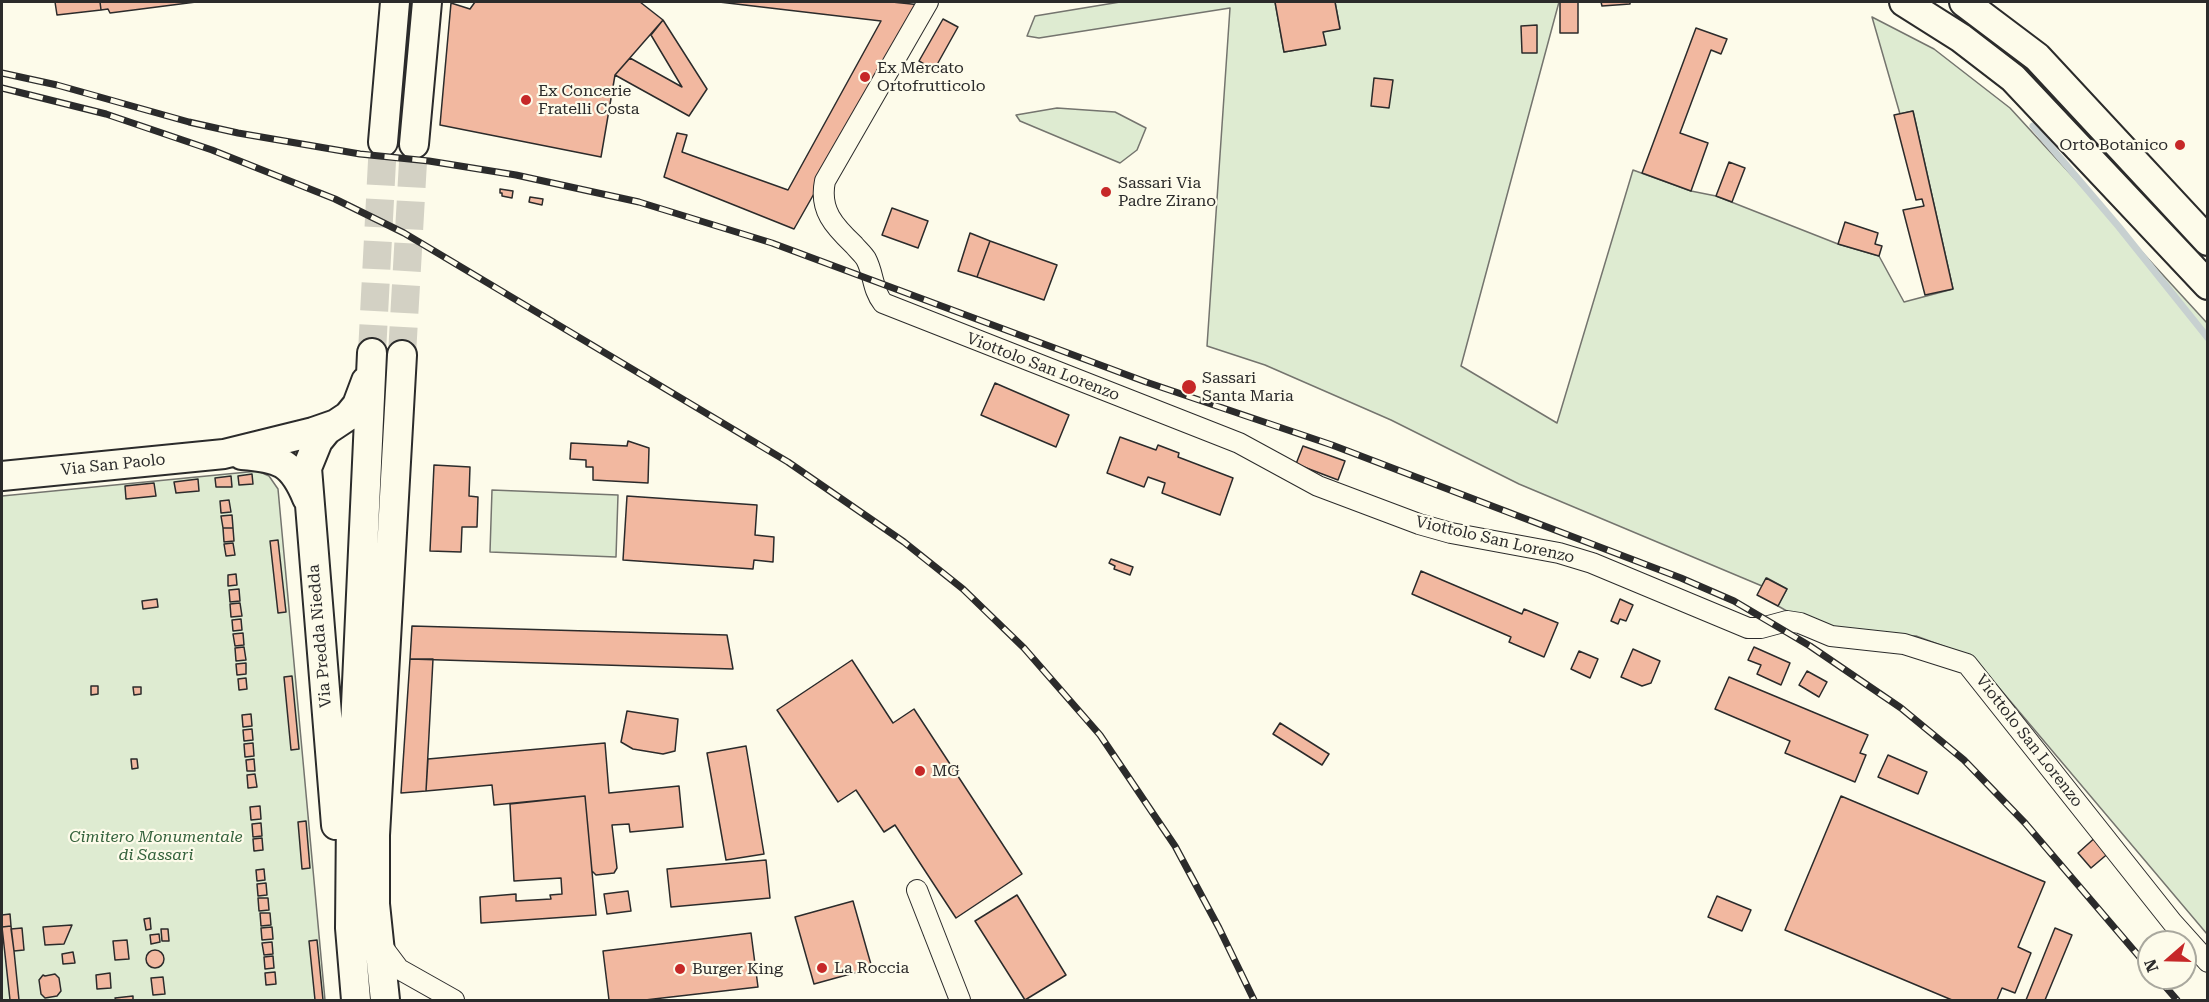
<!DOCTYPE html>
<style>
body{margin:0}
#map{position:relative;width:2209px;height:1002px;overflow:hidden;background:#fdfbea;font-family:"Roboto Serif",serif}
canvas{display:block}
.frame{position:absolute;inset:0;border:3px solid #2b2b2b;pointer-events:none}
.north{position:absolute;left:2137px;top:930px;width:60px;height:60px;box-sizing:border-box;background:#fdfbea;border:2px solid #a9a89e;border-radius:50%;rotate:250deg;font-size:16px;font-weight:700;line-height:24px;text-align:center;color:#2b2b2b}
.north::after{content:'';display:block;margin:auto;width:21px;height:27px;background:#c62828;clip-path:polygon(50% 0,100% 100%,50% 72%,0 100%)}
</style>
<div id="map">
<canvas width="2209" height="1002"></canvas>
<div class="frame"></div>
<div class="north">N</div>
</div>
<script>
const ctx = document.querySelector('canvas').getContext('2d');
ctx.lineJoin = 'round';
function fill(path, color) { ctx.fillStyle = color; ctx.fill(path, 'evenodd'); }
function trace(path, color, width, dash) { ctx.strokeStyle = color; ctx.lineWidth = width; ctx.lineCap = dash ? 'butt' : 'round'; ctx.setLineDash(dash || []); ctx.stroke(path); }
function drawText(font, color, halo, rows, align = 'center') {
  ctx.font = font + ' "Roboto Serif",serif'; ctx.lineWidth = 4.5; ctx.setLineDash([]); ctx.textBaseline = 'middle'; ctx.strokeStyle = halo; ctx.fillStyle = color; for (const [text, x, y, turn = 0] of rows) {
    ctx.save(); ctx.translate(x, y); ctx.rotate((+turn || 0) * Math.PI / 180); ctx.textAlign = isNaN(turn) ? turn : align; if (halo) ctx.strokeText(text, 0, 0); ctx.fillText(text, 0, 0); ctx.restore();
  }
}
const green = new Path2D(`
 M1120 2H1275L1284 52 1325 45 1323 32 1340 28 1335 2H1559L1461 366 1557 423 1633 170 1691 191 1716 196 1838 244 1879 256 1904 302 1953 289 1913 111 1900 114 1872 17 1934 49 2010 108 2207 323V934L1973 657 1916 636H1831L1778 606 1787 589 1767 578 1762 586 1519 484 1391 420 1265 365 1207 346 1230 8 1039 38 1027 36 1035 16Z
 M1057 108 1115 112 1146 128 1137 150 1120 163 1020 121 1016 115Z
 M258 471 269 476 278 489 325 1000H2V496Z
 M492 490 618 495 616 557 490 552Z`);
fill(green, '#deebd1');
trace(green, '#74746e', 1.5);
trace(new Path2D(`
 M2033 126 2119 227 2208 338`), '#c7d0d0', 7);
const building = new Path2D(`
 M55 2H100L101 10 57 15Z
 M100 2H196L110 13 108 9 101 10Z
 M475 2H640L663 20 615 75 601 157 440 125 451 3 470 9Z
 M719 2H892L921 5 794 229 664 177 677 133 687 135 682 152 788 190 881 21Z
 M1275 2H1335L1340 29 1323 32 1326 45 1284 52Z
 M1560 2H1578V33H1560Z
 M1601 2H1630V4L1602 6Z
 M943 19 958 27 934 70 919 61Z
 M663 20 707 89 689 116 615 75 630 58 682 87 651 35Z
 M1537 25V53H1522L1521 26Z
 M1696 28 1727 39 1721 54 1711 50 1680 133 1708 143 1691 191 1642 173Z
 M1374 78 1393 80 1389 108 1371 106Z
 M1913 111 1953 289 1925 295 1903 210 1924 206 1922 199 1916 200 1894 115Z
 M1729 162 1745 168 1732 202 1716 196Z
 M500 189 513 191 512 198 502 196V193H500Z
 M530 197 543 199 542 205 529 202Z
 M892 208 928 221 918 248 882 235Z
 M1845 222 1878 233 1875 244 1882 246 1879 256 1838 244Z
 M970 233 990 241 977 277 958 271Z
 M990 241 1057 265 1044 300 977 277Z
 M995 383 1069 415 1056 447 981 415Z
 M1120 437 1156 450 1158 445 1179 453 1178 457 1233 478 1220 515 1162 493 1165 483 1148 477 1144 487 1107 473Z
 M628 441 649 448 648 483 593 480V467H586V460L570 459 571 443 627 446Z
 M1303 446 1345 461 1338 480 1296 464Z
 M434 465 470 467 469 496 478 497 477 527H462L461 552 430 551Z
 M252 474 253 484 239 485 238 476Z
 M231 476 232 487H216L215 478Z
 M198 479 199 491 176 493 174 482Z
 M154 483 156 496 126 499 125 486Z
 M627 496 757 505 755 535 774 537 773 562 754 560 753 569 623 560Z
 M229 500 231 512 221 513 220 501Z
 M232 515 233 528H223L221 516Z
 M223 528H233L234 541 224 542Z
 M278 540 286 612 278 613 270 541Z
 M233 543 235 555 226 556 224 544Z
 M1111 559 1133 567 1130 575 1114 569 1115 566 1109 563Z
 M1421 571 1522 614 1524 609 1558 623 1544 657 1509 642 1511 637 1412 594Z
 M236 574 237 585 228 586V575Z
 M1766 578 1787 589 1778 606 1757 595Z
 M239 589 240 601 230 602 229 590Z
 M157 599 158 607 143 609 142 601Z
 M1620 599 1633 605 1626 621 1620 619 1618 624 1611 621Z
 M240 603 242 616 231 617 230 604Z
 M241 619 242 630 233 631 232 620Z
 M412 626 727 635 733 669 410 659Z
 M243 633 244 645 235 646 233 634Z
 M244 647 246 660 236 661 235 648Z
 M1754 647 1790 663 1781 685 1757 674 1761 665 1748 660Z
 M1633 649 1660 661 1651 683 1642 686 1621 677Z
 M1579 651 1598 659 1590 678 1571 669Z
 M410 659H433L426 791 401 793Z
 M852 660 893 723 914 709 1022 874 956 918 895 825 884 832 856 790 838 802 777 710Z
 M246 663V674L237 675 236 664Z
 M1807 671 1827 682 1819 697 1799 685Z
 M292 676 299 749 291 750 284 677Z
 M1729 677 1868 735 1860 753 1866 755 1855 782 1785 753 1790 741 1715 709Z
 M246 678 247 689 239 690 238 679Z
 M91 686H98V694L91 695Z
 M133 687H141V694L134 695Z
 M627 711 678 719 675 751 663 754 633 749 621 742Z
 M251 714 252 726 243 727 242 715Z
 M1280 723 1329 754 1322 765 1273 734Z
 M252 729 253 740 244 741 243 730Z
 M253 743 254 756 245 757 244 744Z
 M605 743 609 793 679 786 683 827 630 832 629 824 612 825 617 868 614 873 596 875 592 871 585 796 494 805 492 785 426 791 428 759Z
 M746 746 764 854 726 860 707 753Z
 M1888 755 1927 772 1918 794 1878 777Z
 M131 759H137L138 768 132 769Z
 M254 759 255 771H247L246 760Z
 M255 774 257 787 248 788 247 775Z
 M585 796 596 915 481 923 480 897 516 894V901L551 899 550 895 562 894 561 878 514 881 510 804Z
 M1841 796 2045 882 2018 947 2031 953 2015 993 2002 988 1997 1000H1952L1785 930Z
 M260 806 261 819 251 820 250 807Z
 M306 821 310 868 302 869 298 822Z
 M261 823 262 836 253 837 252 824Z
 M2098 835 2111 851 2091 868 2078 853Z
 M262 838 263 850 254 851 253 839Z
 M766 860 770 898 671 907 667 869Z
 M264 869 265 880 257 881 256 870Z
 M266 883 267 895 258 896 257 884Z
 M628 891 631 911 607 914 604 894Z
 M1017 895 1066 975 1025 1000 975 921Z
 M1717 896 1751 910 1742 931 1708 917Z
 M258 898H268L269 910 259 911Z
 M853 901 872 968 814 984 795 917Z
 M260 913H270L271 925 261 926Z
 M10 914 11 926 2 927V915Z
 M150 918 151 929 146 930 144 919Z
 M72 925 64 944 45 945 43 927Z
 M11 926 14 951 19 1000H10L2 927Z
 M272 927 273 939 262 940 261 928Z
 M22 928 24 950 14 951 11 929Z
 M2055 928 2072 935 2045 1000H2026Z
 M161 929H168L169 941H162Z
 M751 933 758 987 645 1000H609L603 951Z
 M159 934 160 942 151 944 150 935Z
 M127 940 129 959 115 960 113 941Z
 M317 940 323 1000H315L309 941Z
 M272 942 273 954 264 955 262 943Z
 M146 959a9 9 0 1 1 18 0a9 9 0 1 1-18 0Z
 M73 952 75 963 63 964 62 954Z
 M273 956 274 968 265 969 264 957Z
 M275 972 276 984 266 985 265 973Z
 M110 973 111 988 97 989 96 975Z
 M55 974 59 978 61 991 57 996 45 998 41 994 39 980 43 975 45 976Z
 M163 977 165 994 153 995 151 978Z
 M133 996V1000H116L115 998Z`);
fill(building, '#f2b8a0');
trace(building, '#2b2b2b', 1.5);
trace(new Path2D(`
 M372 353 383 142
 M402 355 414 144`), '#d3d1c4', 28, [28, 14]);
const minor = new Path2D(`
 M928 2 825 181C819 210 834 226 854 245 858 250 863 254 866 259 874 274 872 289 883 303L1239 443 1318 486 1419 524 1451 533 1559 553 1592 563 1748 628H1761L1787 621 1800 623 1831 636 1904 644 1967 664 2172 922 2208 962
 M917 890 960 1000
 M381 945 399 969 454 1000`);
const secondary = new Path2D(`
 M1904 2 1961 38 2013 78 2208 285
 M1964 2 2037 57 2208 241
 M383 142 395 2
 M414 144 427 2
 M242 455C280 458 292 462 307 498
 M2 476 224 454 313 432 336 424
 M336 825 307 468 318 441 327 430 348 416 357 405 366 381
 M356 1000 350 928 351 815 372 353
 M385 1000 375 904V835L402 355`);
trace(minor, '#2b2b2b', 22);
trace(secondary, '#2b2b2b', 32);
trace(minor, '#fdfbea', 20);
trace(secondary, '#fdfbea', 28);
const rail = new Path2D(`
 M2 73 57 85 189 122 238 133 360 154 429 161 516 175 639 202 772 243 1146 382 1332 445 1681 578 1734 601 1773 624 1810 646 1901 708 1964 760 2025 823 2149 968
 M2 88 106 114 212 150 335 199 404 233 788 462 904 542 963 589 1024 648 1100 735 1175 846 1219 928 1254 1000
 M2158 978 2177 1000`);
trace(rail, '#2b2b2b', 7);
trace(rail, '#fdfbea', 4.5, [14]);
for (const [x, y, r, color] of [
 [865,77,6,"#c62828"],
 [526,100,6,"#c62828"],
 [2180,145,6,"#c62828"],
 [1106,192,6,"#c62828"],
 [1189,387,8,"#c62828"],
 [920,771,6,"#c62828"],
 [822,968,6,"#c62828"],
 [680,969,6,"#c62828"]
]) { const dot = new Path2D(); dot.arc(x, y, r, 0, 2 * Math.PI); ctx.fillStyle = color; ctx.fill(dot); trace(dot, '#fdfbea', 2); }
drawText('16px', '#2b2b2b', '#fdfbea', [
 ["Ex Mercato",877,68],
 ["Ortofrutticolo",877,86],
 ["Ex Concerie",538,91],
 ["Fratelli Costa",538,109],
 ["Orto Botanico",2168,145,"right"],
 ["Sassari Via",1118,183],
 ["Padre Zirano",1118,201],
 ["Sassari",1202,378],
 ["Santa Maria",1202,396],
 ["MG",932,771],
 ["La Roccia",834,968],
 ["Burger King",692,969]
], 'left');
drawText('16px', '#2b2b2b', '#fdfbea', [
 ["Viottolo San Lorenzo",1043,367,21],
 ["Via San Paolo",113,465,-6],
 ["Viottolo San Lorenzo",1495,540,13],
 ["Via Predda Niedda",320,636,-95],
 ["Viottolo San Lorenzo",2029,741,52]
]);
drawText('italic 16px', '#34623c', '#fdfbea', [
 ["Cimitero Monumentale",156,837],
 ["di Sassari",156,855]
]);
</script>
